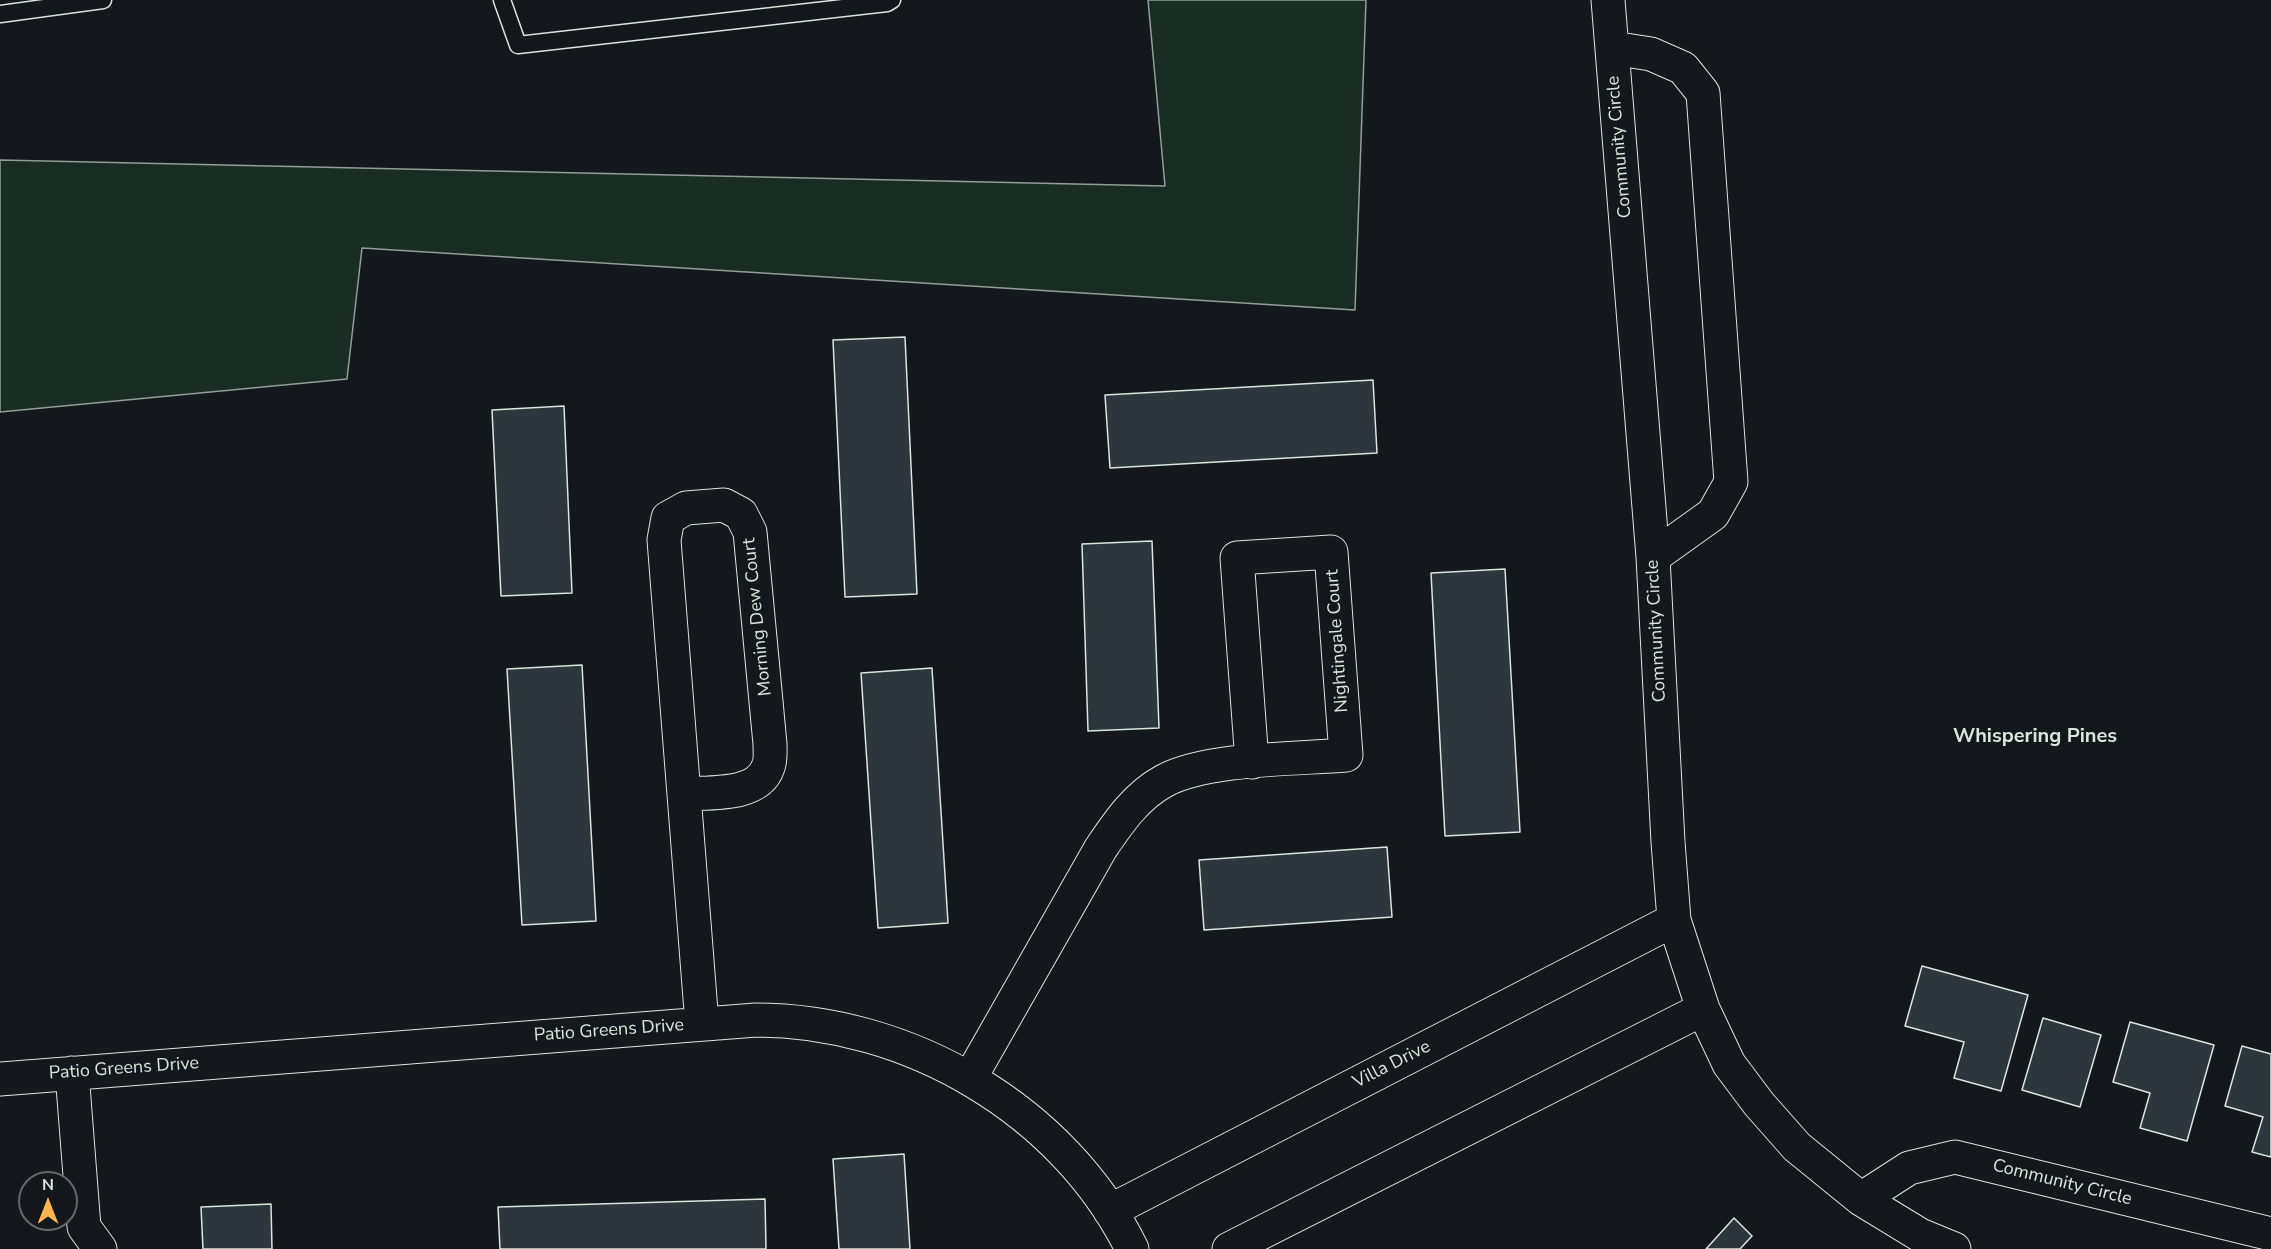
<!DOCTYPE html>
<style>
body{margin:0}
#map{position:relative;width:2271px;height:1249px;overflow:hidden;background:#14181c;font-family:"Nunito Sans",sans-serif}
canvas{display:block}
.north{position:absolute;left:18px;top:1171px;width:60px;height:60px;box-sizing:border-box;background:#14181c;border:2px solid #626a69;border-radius:50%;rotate:0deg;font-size:16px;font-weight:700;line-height:24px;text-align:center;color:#d8e6dc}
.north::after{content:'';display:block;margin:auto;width:21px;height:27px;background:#ffb74d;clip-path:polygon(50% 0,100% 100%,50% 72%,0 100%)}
</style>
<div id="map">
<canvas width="2271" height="1249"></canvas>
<div class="north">N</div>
</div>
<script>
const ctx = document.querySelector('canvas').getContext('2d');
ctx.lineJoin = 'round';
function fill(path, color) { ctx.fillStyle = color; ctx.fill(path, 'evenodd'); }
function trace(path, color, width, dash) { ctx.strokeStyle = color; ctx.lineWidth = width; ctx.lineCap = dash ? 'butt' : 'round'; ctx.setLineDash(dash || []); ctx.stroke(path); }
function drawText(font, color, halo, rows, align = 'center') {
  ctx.font = font + ' "Nunito Sans",sans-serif'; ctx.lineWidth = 4.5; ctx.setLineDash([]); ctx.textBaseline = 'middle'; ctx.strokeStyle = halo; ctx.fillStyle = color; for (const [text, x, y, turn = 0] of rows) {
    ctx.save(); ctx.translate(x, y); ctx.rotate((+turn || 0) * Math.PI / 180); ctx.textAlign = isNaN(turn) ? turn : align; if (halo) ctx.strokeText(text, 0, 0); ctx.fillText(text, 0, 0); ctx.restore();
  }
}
const green = new Path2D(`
 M1148 0H1366L1355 310 362 248 347 379 0 412V160L1165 186Z`);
fill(green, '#1a2d24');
trace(green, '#939e99', 1.5);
const building = new Path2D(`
 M905 337 917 594 845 597 833 340Z
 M1373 380 1377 453 1110 468 1105 395Z
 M564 406 572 593 501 596 492 410Z
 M1152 541 1159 728 1088 731 1082 544Z
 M1505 569 1520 832 1445 836 1431 573Z
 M582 665 596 921 522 925 507 669Z
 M932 668 948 923 878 928 861 673Z
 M1387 847 1392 917 1204 930 1199 860Z
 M1922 966 2028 995 2001 1091 1954 1078 1964 1042 1905 1026Z
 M2043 1018 2101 1035 2080 1107 2022 1090Z
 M2130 1022 2214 1045 2187 1141 2140 1128 2150 1093 2113 1082Z
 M2242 1046 2271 1054V1157L2252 1152 2263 1117 2225 1106Z
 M904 1154 910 1249H839L833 1159Z
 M765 1199 766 1249H500L498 1207Z
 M271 1204 272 1249H203L201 1207Z
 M1734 1218 1752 1236 1740 1249H1706Z`);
fill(building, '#2c363c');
trace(building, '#d8e6dc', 1.5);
const lane = new Path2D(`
 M502 0 518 45 887 3 892 0
 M0 14 103 0`);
const street = new Path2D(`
 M1608 0 1653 557 1668 842 1674 920 1703 1009 1729 1064 1759 1104 1797 1147 1861 1199 1920 1235 1954 1249
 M1612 48 1651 54 1683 68 1703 93 1731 482 1713 514 1653 557
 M684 794C709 792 758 797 768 767 771 761 770 751 770 744L750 532 741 514 724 505 686 508 668 518 664 540 702 1024
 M72 1073 84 1227 100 1249
 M970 1078 1101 848C1118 823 1136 796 1164 781 1206 758 1297 759 1346 755L1331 552 1237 558 1252 762
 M0 1079 756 1020C908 1020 1064 1110 1132 1249
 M1861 1199 1909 1168 1955 1157 2271 1234
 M1110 1211 1674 920
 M1229 1249 1703 1009`);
trace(lane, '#d8e6dc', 19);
trace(street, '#d8e6dc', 35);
trace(lane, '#14181c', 16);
trace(street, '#14181c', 33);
drawText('18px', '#d8e6dc', '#14181c', [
 ["Community Circle",1620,147,-95],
 ["Morning Dew Court",758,617,-96],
 ["Community Circle",1657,631,-93],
 ["Nightingale Court",1338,641,-94],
 ["Patio Greens Drive",609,1031,-4],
 ["Villa Drive",1392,1065,-27],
 ["Patio Greens Drive",124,1069,-4],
 ["Community Circle",2062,1183,14]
]);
drawText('bold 20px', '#d8e6dc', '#14181c', [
 ["Whispering Pines",2035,737]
]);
</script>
